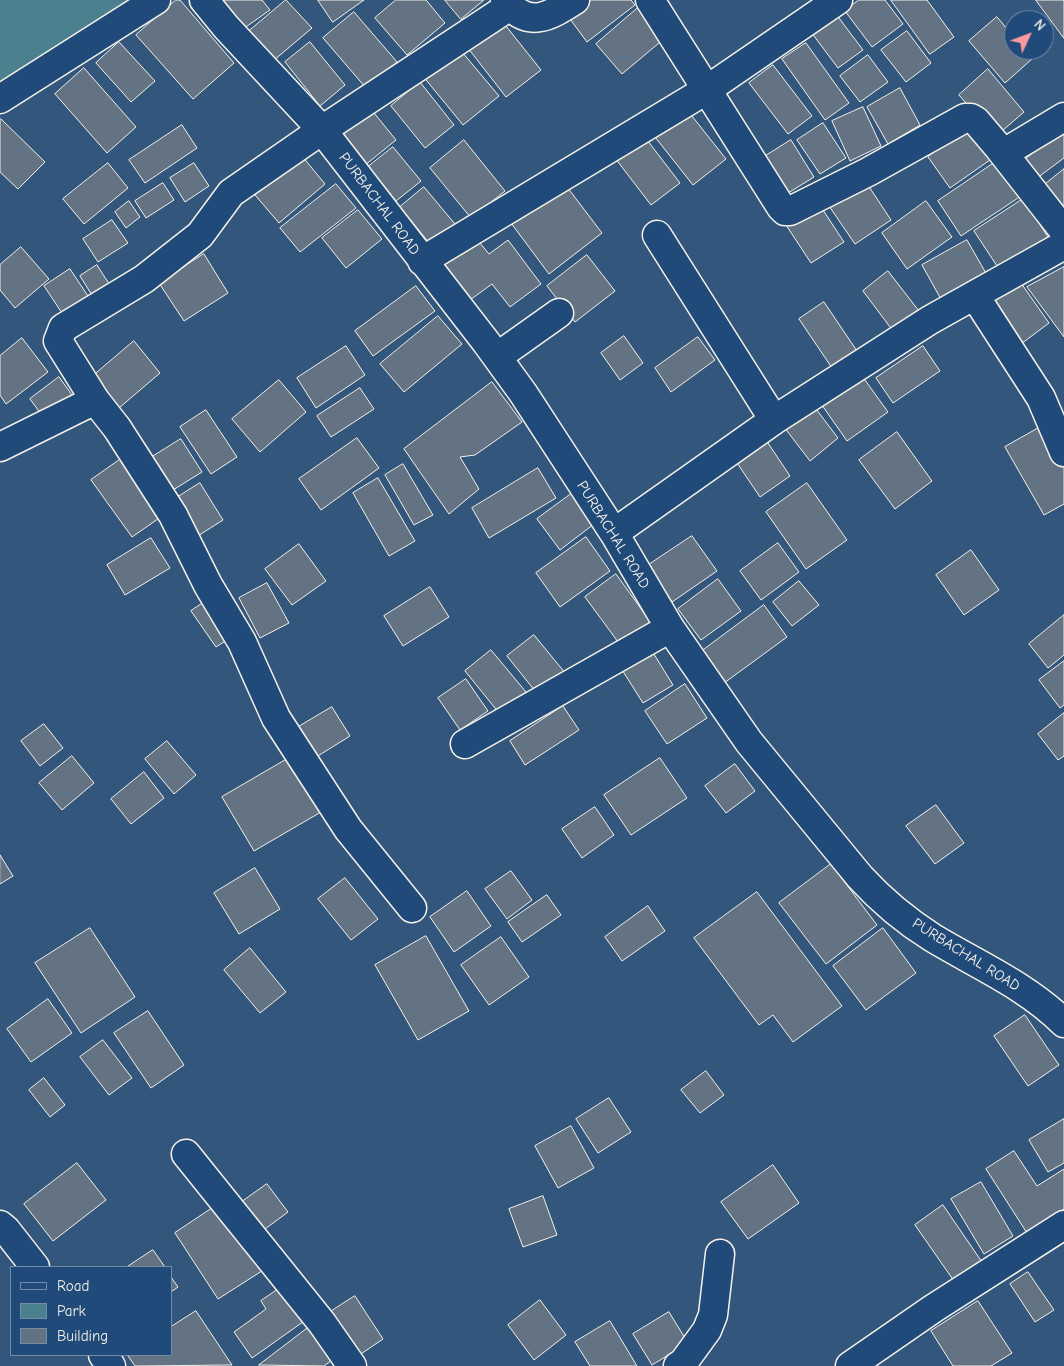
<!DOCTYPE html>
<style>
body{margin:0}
#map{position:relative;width:1064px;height:1366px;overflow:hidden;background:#33567d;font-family:"Comic Neue",sans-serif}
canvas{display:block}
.legend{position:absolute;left:10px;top:1266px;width:162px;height:90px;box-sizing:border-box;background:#1f4a7a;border:1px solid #748da6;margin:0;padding:6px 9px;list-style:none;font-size:15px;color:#f4f1e8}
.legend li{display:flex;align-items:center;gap:10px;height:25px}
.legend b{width:25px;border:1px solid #748da6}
.north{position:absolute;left:1004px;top:10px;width:50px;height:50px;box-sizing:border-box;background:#1f4a7a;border:1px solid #748da6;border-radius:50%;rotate:47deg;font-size:14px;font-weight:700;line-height:20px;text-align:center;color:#f4f1e8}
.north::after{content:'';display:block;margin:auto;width:18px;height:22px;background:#ff9aa2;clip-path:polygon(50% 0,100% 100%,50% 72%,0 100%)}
</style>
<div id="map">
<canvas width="1064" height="1366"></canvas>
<ul class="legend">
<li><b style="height:6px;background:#1f4a7a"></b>Road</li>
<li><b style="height:14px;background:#4b808e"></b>Park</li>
<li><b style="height:14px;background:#637383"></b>Building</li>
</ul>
<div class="north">N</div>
</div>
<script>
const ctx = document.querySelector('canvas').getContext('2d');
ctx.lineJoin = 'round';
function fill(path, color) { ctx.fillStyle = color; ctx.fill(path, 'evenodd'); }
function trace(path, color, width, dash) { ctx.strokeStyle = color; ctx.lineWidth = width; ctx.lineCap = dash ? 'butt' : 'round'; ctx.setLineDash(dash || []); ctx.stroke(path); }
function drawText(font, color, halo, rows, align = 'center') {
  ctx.font = font + ' "Comic Neue",sans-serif'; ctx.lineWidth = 4.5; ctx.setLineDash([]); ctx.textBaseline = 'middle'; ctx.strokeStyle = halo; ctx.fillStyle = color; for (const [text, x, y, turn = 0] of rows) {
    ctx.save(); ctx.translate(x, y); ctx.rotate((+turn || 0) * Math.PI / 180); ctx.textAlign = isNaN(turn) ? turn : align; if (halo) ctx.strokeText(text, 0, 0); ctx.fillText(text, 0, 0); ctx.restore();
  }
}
fill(new Path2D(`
 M0 0H153L0 90Z`), '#4b808e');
const building = new Path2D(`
 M176 0H180L234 63 193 99 136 35Z
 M222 0H262L270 10 243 29Z
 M286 0 312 28 273 61 248 32Z
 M318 0H364L333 22Z
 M396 0H426L445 23 407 55 375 18Z
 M445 0H484L461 19Z
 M586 0H631L635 5 587 42 567 15Z
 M859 0H885L903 24 872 47 845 11Z
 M891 0H927L954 37 930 54Z
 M1036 0H1064V38Z
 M639 7 665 38 622 74 596 44Z
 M354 12 397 62 366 88 323 38Z
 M836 14 863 50 838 68 811 32Z
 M498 16 541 70 506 97 464 43Z
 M997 17 1014 37V50H1025L1032 59 1005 83 969 41Z
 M907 31 931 63 906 82 881 50Z
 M119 42 155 81 131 102 96 63Z
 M310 42 345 85 320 106 285 62Z
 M806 43 849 103 825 120 782 59Z
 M457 46 499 96 463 125 422 75Z
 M868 55 888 82 860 102 840 76Z
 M773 65 812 116 788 134 749 83Z
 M84 68 136 127 107 153 55 94Z
 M988 69 1024 112 995 137 959 95Z
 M420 82 454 125 425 148 391 106Z
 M900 88 920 125 888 144 867 107Z
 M366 103 396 140 364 166 334 128Z
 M863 107 881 146 850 161 832 121Z
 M688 111 726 159 693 185 655 137Z
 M1 119 45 162 18 189 0 172V120Z
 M823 123 846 158 820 174 797 140Z
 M182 125 197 148 145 183 129 160Z
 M967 129 990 160 950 188 928 157Z
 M1064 130V158L1033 181 1019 164Z
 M644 136 680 183 651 205 615 158Z
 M464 140 505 191 471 218 430 168Z
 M791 140 814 177 780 198 756 162Z
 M393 147 421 181 396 201 368 167Z
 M302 156 325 184 279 223 255 195Z
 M997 161 1021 196 961 236 938 201Z
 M108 163 128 188 84 224 63 199Z
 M194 163 209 186 185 202 170 178Z
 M1064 169V225L1037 191Z
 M864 179 891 220 855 244 827 203Z
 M163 183 174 200 146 218 135 201Z
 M564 183 602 233 549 274 511 223Z
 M336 184 356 208 300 252 280 228Z
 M424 187 455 224 430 244 400 207Z
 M1023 199 1048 237 999 269 974 231Z
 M129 201 140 217 126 228 115 212Z
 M926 201 952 237 907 269 882 233Z
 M819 204 844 242 811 263 786 225Z
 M358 210 382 239 346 268 322 238Z
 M112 220 128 243 98 262 83 239Z
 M475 237 489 254 508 240 541 284 510 307 492 284 470 300 441 263Z
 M967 240 987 275 942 301 922 265Z
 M21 247 49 279 15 308 0 290V265Z
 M204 254 228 293 184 321 159 283Z
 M587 255 615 291 575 322 547 286Z
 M97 265 113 290 95 300 80 276Z
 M1064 267V337L1027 287Z
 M70 269 92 302 66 319 44 286Z
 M888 271 919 311 893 331 863 291Z
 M1021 283 1049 323 1021 344 991 303Z
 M416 286 435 311 373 356 355 331Z
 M824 302 857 351 832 368 799 319Z
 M438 316 462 344 404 392 380 364Z
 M624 336 643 363 620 380 601 353Z
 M698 337 715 360 671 392 655 368Z
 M22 338 48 372 6 404 0 395V356Z
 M134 341 160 373 119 408 93 376Z
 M346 346 365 375 316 408 297 378Z
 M923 346 940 371 893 403 876 378Z
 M857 369 888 412 847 441 817 398Z
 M59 377 75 399 46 421 30 399Z
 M279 380 306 412 260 452 232 419Z
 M492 382 522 422 475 455 460 457 479 489 449 514 404 449Z
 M360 388 374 409 331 437 317 416Z
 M813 405 838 438 810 461 784 427Z
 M206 410 237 457 211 474 180 427Z
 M1044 425 1064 464V504L1044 515 1005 447Z
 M760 431 790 476 760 497 729 451Z
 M897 432 932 481 895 509 859 460Z
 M357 438 379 468 321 510 299 479Z
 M181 439 202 472 165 495 144 462Z
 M128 454 168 512 132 537 91 480Z
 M403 464 433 515 414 525 385 475Z
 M538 468 556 498 489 538 472 508Z
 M378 478 415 541 389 556 353 493Z
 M200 483 223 520 193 539 170 502Z
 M807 483 847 540 806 569 766 512Z
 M571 494 594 524 560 550 537 519Z
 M692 536 717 571 672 602 647 566Z
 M586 537 610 571 560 607 536 573Z
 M151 538 170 568 125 595 107 565Z
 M778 543 799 572 761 600 740 571Z
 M299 544 326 581 292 605 265 569Z
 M971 550 999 590 964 615 936 575Z
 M616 574 652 624 621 646 585 597Z
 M718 579 741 611 701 640 678 609Z
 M799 581 819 605 792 626 773 602Z
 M267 583 289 623 260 638 239 598Z
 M430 587 449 617 403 646 384 616Z
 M209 599 233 636 216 647 191 611Z
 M764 605 787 637 720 686 698 654Z
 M1064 615V655L1048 668 1029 644Z
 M534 635 566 674 539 696 507 656Z
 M649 646 673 685 643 703 619 665Z
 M491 650 526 692 499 713 465 671Z
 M1064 661V705L1060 708 1039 680Z
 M466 679 488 711 460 730 438 698Z
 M685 684 707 718 667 744 645 711Z
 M563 706 579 730 525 765 510 741Z
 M332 707 350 736 313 759 295 729Z
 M1064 713V756L1058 760 1038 734Z
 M44 724 63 748 40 766 21 741Z
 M167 741 196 775 174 794 145 759Z
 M72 756 94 783 62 810 39 783Z
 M289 758 321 812 254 851 222 797Z
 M660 758 687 798 631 835 604 795Z
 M735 764 755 791 726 813 705 786Z
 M144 772 164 798 131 824 111 799Z
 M936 805 964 843 935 864 906 826Z
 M595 807 614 835 582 858 562 829Z
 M0 855 13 876 0 884Z
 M831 864 877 925 826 964 779 903Z
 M255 868 280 909 239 934 214 893Z
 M511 871 532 900 507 919 485 889Z
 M345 878 378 919 351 940 318 899Z
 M467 891 491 926 454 952 430 917Z
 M757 892 842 1006 793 1042 773 1015 759 1025 694 938Z
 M547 895 561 915 522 942 508 922Z
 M648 906 665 931 622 961 605 937Z
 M90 928 135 997 81 1033 35 963Z
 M883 928 916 973 866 1010 833 966Z
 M426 936 469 1011 418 1040 375 965Z
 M501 937 529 977 489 1005 461 965Z
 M250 948 286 992 260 1013 224 970Z
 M48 999 72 1033 31 1062 7 1029Z
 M148 1011 184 1065 151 1088 114 1033Z
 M1025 1015 1059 1065 1028 1086 994 1036Z
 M103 1040 132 1078 109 1095 80 1057Z
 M706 1071 724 1095 700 1113 681 1090Z
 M44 1078 65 1105 50 1117 29 1090Z
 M609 1098 631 1132 598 1153 576 1119Z
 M1064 1119V1163L1048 1172 1029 1140Z
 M571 1126 594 1168 558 1188 535 1146Z
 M1014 1151 1037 1186 1064 1169V1209L1027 1233 986 1169Z
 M77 1163 106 1200 53 1241 24 1204Z
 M773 1165 799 1203 748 1239 721 1202Z
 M981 1182 1013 1236 984 1254 951 1199Z
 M267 1184 288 1212 261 1232 239 1204Z
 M543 1196 557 1235 523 1247 509 1209Z
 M220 1203 265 1269 218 1299 175 1233Z
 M943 1205 982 1262 954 1281 915 1225Z
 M153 1250 165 1267H127Z
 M1028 1272 1054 1310 1035 1322 1010 1284Z
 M171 1277 178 1287 171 1292Z
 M286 1284 310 1317 252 1358 234 1332 266 1309 261 1301Z
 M355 1296 383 1339 355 1358 327 1314Z
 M540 1300 566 1335 534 1360 508 1325Z
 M978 1301 1012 1353 991 1366H953L931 1331Z
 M196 1311 232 1365 135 1366 128 1356 130 1355H171V1327Z
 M669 1312 688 1343 652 1365 633 1334Z
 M610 1321 637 1366H590L575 1342Z
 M313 1324 338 1356 324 1366 259 1365Z`);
fill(building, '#637383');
trace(building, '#f4f1e8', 1);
const minor = new Path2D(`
 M204 0 226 27 322 130 486 342 523 393 614 533 670 628 749 742 860 877C881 900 906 921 933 938 978 965 1027 986 1064 1023
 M505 0C528 30 550 16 575 0
 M650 0 781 207 785 211H790L868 172 965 118H971L976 121 999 148 1004 150H1009L1064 117
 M0 99 156 0
 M999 148 1064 231
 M657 235 774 420
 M422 261 708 89 838 0
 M975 296 1041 398 1064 452
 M497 357 559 313
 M0 447 95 400
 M614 533 774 420 930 320 1064 245
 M465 744 670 628
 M412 908 348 829 276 718 242 642 208 585 173 515 117 428 95 400 58 341 63 328 144 279 200 235 231 193 322 130 510 6
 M186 1154 322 1323 352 1366
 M0 1225 6 1230 35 1267
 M103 1355 111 1366
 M678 1366 683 1363 707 1330 713 1315 720 1254
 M850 1366 934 1308 1064 1225`);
trace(minor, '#f4f1e8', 31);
trace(minor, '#1f4a7a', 28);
drawText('15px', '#f4f1e8', '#1f4a7a', [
 ["PURBACHAL ROAD",379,204,53],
 ["PURBACHAL ROAD",613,535,58],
 ["PURBACHAL ROAD",966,955,32]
]);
</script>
